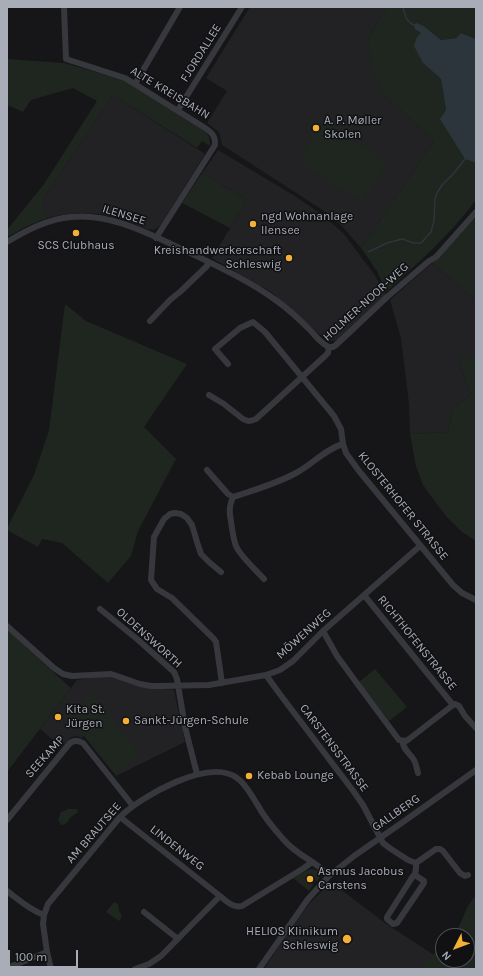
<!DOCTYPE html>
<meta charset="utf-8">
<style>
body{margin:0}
#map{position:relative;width:483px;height:976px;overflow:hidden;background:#161618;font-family:Karla,sans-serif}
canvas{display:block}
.frame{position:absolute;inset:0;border:8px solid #a8adb8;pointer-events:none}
.north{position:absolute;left:435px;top:928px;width:40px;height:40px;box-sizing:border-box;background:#111113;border:1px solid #4d4f55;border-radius:50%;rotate:228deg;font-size:11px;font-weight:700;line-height:16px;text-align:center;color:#a8adb8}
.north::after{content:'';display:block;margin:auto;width:14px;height:18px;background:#f2b134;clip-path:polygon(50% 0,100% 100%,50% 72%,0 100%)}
.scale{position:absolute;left:8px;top:950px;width:70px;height:18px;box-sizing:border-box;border:2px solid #a8adb8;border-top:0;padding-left:5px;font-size:12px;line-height:14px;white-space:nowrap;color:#a8adb8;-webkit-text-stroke:3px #111113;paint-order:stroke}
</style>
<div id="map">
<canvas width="483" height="976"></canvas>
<div class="frame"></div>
<div class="north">N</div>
<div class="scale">100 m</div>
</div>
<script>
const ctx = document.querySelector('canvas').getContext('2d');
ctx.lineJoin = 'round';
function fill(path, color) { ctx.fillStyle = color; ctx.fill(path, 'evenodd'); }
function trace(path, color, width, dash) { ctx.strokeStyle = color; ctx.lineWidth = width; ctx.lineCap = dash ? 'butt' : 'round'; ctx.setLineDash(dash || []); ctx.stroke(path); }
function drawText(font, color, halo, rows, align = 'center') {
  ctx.font = font + ' Karla,sans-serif'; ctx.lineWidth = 3; ctx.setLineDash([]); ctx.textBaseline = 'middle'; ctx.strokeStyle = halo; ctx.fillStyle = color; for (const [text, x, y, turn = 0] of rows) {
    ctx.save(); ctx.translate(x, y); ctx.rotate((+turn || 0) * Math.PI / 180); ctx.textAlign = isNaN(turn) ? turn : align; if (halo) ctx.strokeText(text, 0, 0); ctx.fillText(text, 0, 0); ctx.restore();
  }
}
fill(new Path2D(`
 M250 7H386L368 39 382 93 434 141 361 248 343 227 324 211 222 145 219 132 207 123 227 91 206 78Z
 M113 95 205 154 160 226 154 230 147 229 123 219 100 214 78 213 61 215 47 218 43 199Z
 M218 150 295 196 321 214 343 233 374 274 386 294 338 340 330 341 325 339 271 292 212 258 247 200 202 173Z
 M432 263 476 300V355L458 361 471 394 452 410 448 432 410 434 409 404 401 338 390 300Z
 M106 676 139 686 174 690 185 742 116 776 84 736 81 738 77 736 72 737 61 747 40 729 77 680Z
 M331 882 385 923 434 955 418 969H264L294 924 310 903Z`), '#222225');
fill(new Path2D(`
 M386 7H476V39L462 33 456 38 441 40 425 27 421 33 423 63 441 79 446 110 465 159 476 163V200C450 235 418 263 386 292L377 271 361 248 434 141 382 93 370 59 368 39Z
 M7 59 64 63 124 80 205 131C209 136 210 139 210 146L202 141 197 148 113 95 43 199 47 218 27 226 9 236 7 234V230L44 184 97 101 73 88 31 100 23 112 7 105Z
 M323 122 388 162 362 202 298 162Z
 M202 173 247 200 230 228 182 203Z
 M476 217V300L432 263Z
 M65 304 86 321 187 364 144 427 176 459 138 531 131 556 108 583 62 543 42 539 38 547 7 530V528L34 475 49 430Z
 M476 355V541L462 532 445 515 423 485 416 466 410 434 448 432 452 410 471 394 458 361Z
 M7 630 71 688 7 772Z
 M375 669 407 707 389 721 359 682Z
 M93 693 139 754 115 774 67 715Z
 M68 809H77L78 812C75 814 72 816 70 818 67 822 67 825 61 825L58 820 61 812Z
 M311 869C319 870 324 874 317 881L310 877 308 880 313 885 309 891 293 878 304 872Z
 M476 896V969H418L443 945V960H467V936H452C463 925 464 906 476 896Z
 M114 902 118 904 119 910 122 917 119 921 106 912Z`), '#1e261f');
fill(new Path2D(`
 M417 23 425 27 441 40 456 38 461 33 476 39V163L465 159 440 119 446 110 441 79 423 63 414 46 417 37 421 33 415 29 414 25Z`), '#2c353c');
trace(new Path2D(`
 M403 7C405 15 406 22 414 25
 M368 252 387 243 402 239 414 243H421L431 232 434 221 435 199 437 193 442 185 454 173 465 159`), '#2c353c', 1.5);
trace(new Path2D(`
 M64 7 66 59 125 78 202 126C210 131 216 135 215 145L156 238
 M135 84 180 7
 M178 110 242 7
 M7 242C27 230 48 219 71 217 111 213 149 234 184 250 215 265 248 280 277 301 288 309 299 319 309 329 315 335 321 344 329 347
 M150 321 170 300 181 291 207 266 209 263
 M329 347H333L336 345 387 297 429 261 436 257 476 212
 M228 364 215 349 240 328 253 322 265 332 334 416 341 429 343 444 346 453 359 471 453 585 462 593 476 600
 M209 395 224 404 243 419C248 422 251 421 256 419L325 356 328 353 329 347
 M207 470 228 494 233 497C254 490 276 484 296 473 312 465 325 449 343 444
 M233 497C229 506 229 512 231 521 232 529 233 538 236 546 240 556 256 570 264 579
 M221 572 209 562 201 554 197 542 192 525 187 518 181 514 175 513 170 514 164 519 154 537 151 580 157 589 172 598 214 639 216 642 222 683
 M364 595 453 705
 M100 609 137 639 174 672 177 679 185 727 197 774
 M7 626 54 668 63 674 72 676 111 674 140 684 151 686H162L209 685 266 675 280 670 293 661 323 631 420 546
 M323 631 337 656 356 682 399 740 406 741 409 739 453 705 455 704 459 706 465 716 476 728
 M266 675 279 693 354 792 363 805 383 843 391 849 408 860 416 863 436 849H440L443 851 460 873 465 876 468 875
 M403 741C402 749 410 753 414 760 416 764 417 769 418 773
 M120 817 220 896
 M7 820 70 743C74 740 78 740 83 743L133 806
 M415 875 424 881V883L397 923 393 924 387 919V917L413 876 415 875 416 868V863
 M7 891C19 900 30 910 44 915
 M144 912 178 939
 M7 968 47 952
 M51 969 47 952 43 924 44 915 48 904 120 817C140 797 209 757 237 778 246 784 251 795 257 804 264 817 274 829 284 840 294 852 306 857 318 866 322 869 325 873 329 876
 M135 969 149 964 161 956 220 896C227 902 233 908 242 906L304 868 312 862
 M259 969 308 899 329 876 354 856 403 822 476 770`), '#37383d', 6);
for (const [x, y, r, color] of [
 [316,128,4,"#f2b134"],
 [253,224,4,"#f2b134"],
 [76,233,4,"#f2b134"],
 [289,258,4,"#f2b134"],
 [58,717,4,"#f2b134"],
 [126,721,4,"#f2b134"],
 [249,776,4,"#f2b134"],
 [310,879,4,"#f2b134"],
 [347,939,5,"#f2b134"]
]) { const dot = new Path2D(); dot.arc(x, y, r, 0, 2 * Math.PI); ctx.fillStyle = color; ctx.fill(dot); trace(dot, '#111113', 1.5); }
drawText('12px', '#a8adb8', '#111113', [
 ["FJORDALLEE",201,53,-58],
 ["ALTE KREISBAHN",170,93,31],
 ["ILENSEE",124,215,17],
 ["HOLMER-NOOR-WEG",366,302,-42],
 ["KLOSTERHOFER STRASSE",403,506,51],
 ["MÖWENWEG",304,634,-42],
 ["OLDENSWORTH",149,638,42],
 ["RICHTHOFENSTRASSE",417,643,51],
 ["CARSTENSSTRASSE",334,748,53],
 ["SEEKAMP",45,757,-48],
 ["GALLBERG",396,813,-35],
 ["AM BRAUTSEE",94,833,-49],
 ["LINDENWEG",177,848,38]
]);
drawText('12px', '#a8adb8', '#111113', [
 ["A. P. Møller",324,121],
 ["Skolen",324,135],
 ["ngd Wohnanlage",261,217],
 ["Ilensee",261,231],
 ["SCS Clubhaus",76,246,"center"],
 ["Kreishandwerkerschaft",281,251,"right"],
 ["Schleswig",281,265,"right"],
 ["Kita St.",66,710],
 ["Jürgen",66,724],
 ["Sankt-Jürgen-Schule",134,721],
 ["Kebab Lounge",257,776],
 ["Asmus Jacobus",318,872],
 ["Carstens",318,886],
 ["HELIOS Klinikum",338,932,"right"],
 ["Schleswig",338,946,"right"]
], 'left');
</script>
